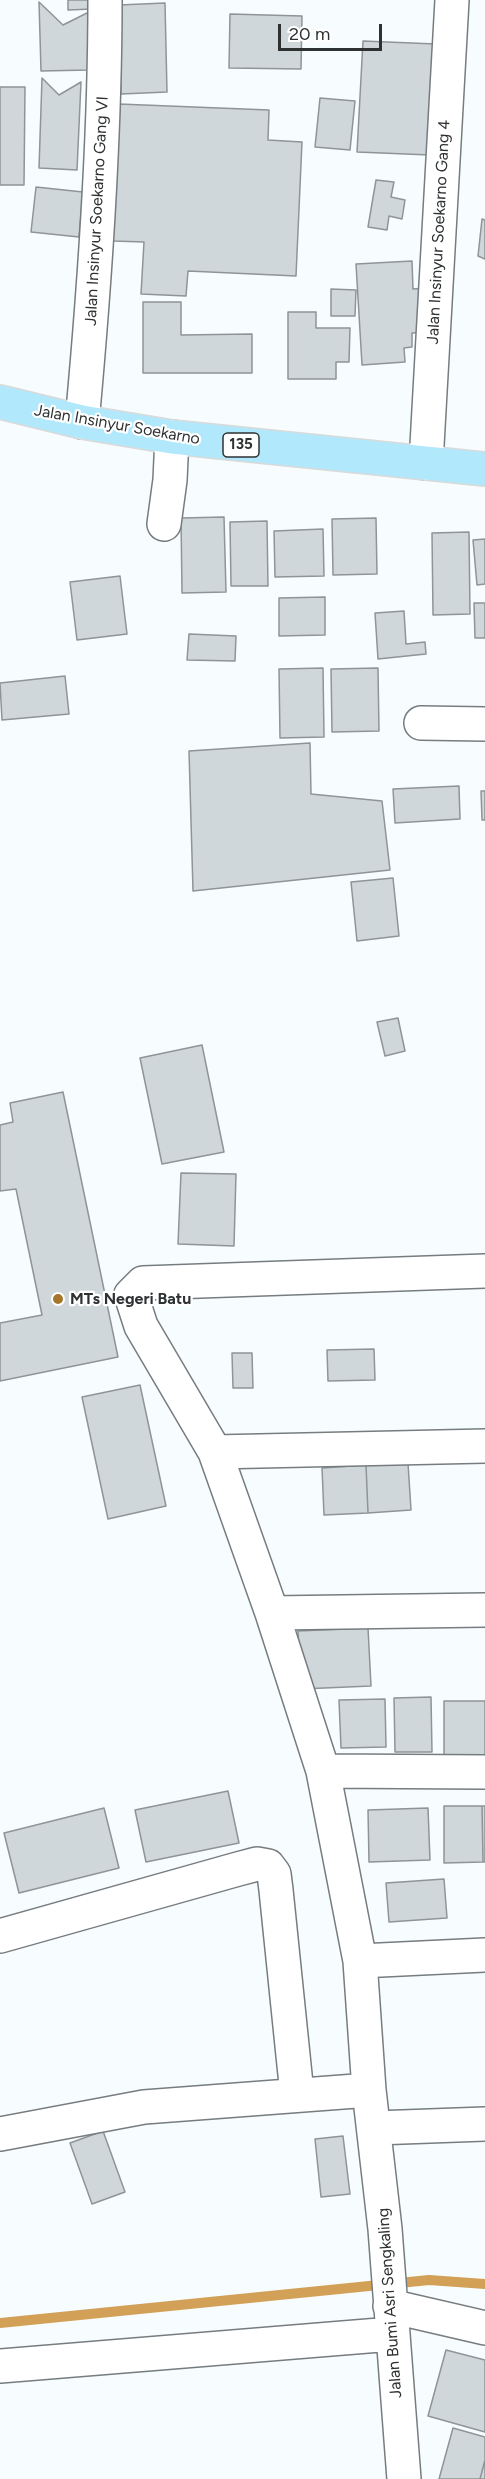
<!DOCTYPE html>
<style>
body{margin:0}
#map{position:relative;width:485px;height:2479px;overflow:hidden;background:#f7fdff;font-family:Figtree,sans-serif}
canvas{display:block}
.scale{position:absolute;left:278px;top:24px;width:104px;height:27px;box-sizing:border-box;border:3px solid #2e3132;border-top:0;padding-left:8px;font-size:18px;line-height:21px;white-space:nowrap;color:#2e3132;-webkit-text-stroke:4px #fff;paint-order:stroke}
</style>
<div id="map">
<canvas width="485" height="2479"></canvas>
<div class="scale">20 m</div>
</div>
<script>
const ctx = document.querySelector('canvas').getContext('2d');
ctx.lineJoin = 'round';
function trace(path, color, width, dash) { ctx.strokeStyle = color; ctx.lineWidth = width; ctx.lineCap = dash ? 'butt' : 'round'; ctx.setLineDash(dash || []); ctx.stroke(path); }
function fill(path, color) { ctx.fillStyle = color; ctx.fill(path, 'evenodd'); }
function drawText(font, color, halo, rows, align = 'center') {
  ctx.font = font + ' Figtree,sans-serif'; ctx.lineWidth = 4.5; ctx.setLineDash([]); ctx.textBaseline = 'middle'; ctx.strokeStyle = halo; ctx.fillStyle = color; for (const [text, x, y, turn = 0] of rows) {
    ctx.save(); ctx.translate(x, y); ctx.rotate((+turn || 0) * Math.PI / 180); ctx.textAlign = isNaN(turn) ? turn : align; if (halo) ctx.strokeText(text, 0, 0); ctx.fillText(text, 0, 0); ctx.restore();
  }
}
trace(new Path2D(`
 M0 2323 429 2280 485 2284`), '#d2a057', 10);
const building = new Path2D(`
 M68 0H91L92 9 68 10Z
 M39 2 63 25 89 12V70L41 71Z
 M165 3 167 92 121 94 119 5Z
 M230 14 302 16 301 69 229 68Z
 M363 41 436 44 430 155 357 152Z
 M42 78 59 95 81 82 77 170 39 168Z
 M0 87H25L24 185H0Z
 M320 98 355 101 350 150 315 147Z
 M119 104 269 110 268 140 302 142 296 276 188 271 186 296 141 294 144 242 113 241Z
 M376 180 394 182 391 197 405 200 402 219 389 216 387 230 368 227Z
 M36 187 83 192 79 237 31 232Z
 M482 219 485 220V259L478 256Z
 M412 261 413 289 427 288 429 332 412 333V347L404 348 405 362 362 365 356 264Z
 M331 289 356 290 355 316H331Z
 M143 302H181V335L252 334V373H143Z
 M288 312H316V328H350L349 362H336V379H288Z
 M224 517 226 592 182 593 181 518Z
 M376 518 377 574 333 575 332 519Z
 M267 521 268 586H231L230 522Z
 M323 529 324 576 275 577 274 531Z
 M469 532 470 614 433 615 432 533Z
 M485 539V584L477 585 473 540Z
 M120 576 127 634 77 640 70 582Z
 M325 597V635L279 636V598Z
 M474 603H485V638H475Z
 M404 611 406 644 425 642 426 654 378 659 375 613Z
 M189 634 236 636 235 661 187 660Z
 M323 668 324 737 280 738 279 669Z
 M378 668 379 731 332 732 331 669Z
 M65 676 69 714 2 720 0 683Z
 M310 743 311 794 382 801 390 870 193 891 189 751Z
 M459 786 460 819 395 823 393 789Z
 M481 791H485V820H482Z
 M393 878 399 936 357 941 351 882Z
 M398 1018 405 1051 385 1056 377 1022Z
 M202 1045 224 1152 162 1164 140 1058Z
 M63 1092 118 1357 0 1381V1323L42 1315 16 1189 0 1191V1125L13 1122 10 1103Z
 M181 1173 236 1174 234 1246 178 1244Z
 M374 1349 375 1380 328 1381 327 1350Z
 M232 1353H252L253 1388H233Z
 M140 1385 166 1506 108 1519 82 1397Z
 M408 1463 411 1510 368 1513 366 1465Z
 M366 1465 368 1513 324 1515 322 1468Z
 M368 1628 371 1686 301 1689 298 1631Z
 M431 1697 432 1752H395L394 1698Z
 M385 1699 386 1747 341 1748 339 1700Z
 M444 1701H485V1757L444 1758Z
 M228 1791 239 1843 146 1862 135 1810Z
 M444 1806H482L483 1862 444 1863Z
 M482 1806H485V1862H483Z
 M104 1808 119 1868 19 1893 4 1833Z
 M428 1808 430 1860 369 1862 368 1810Z
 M444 1879 447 1918 389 1922 386 1883Z
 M103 2131 125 2192 92 2204 70 2143Z
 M343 2136 350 2194 321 2197 315 2139Z
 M446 2350 485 2360V2432L428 2416Z
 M453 2428 485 2437V2460L480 2479H439Z
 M485 2460V2479H480Z`);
fill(building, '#d0d7da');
trace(building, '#8e9497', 1.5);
const street = new Path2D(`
 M82 422C95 282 105 141 105 0
 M426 463 452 0
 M164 524 170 480 172 437
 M421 723 485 724
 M215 1452 485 1446
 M272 1613 485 1610
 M323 1771 485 1772
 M0 1936 238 1869 257 1864 268 1866 274 1874 276 1890 297 2094
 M360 1961 485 1955
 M375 2128 485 2124
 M0 2134 144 2107 369 2090
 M390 2306 485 2328
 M0 2366 392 2334
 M404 2479 385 2229 369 2090 360 1961 323 1771 272 1613 215 1452 141 1326 131 1295 143 1283 485 1271`);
const primary = new Path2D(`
 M0 402 82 422 172 437 485 469`);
trace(street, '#767c7f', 36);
trace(primary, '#d9dada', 36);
trace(street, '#fff', 33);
trace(primary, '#b1e8fb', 33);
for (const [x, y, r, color] of [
 [58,1299,6,"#a57529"]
]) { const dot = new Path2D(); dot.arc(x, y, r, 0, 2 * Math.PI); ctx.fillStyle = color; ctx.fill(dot); trace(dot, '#fff', 2); }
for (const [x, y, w] of [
 [241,445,36]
]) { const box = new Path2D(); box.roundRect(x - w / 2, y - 12, w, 24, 4.5); ctx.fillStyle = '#fff'; ctx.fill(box); trace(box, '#2e3132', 1.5); }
drawText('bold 15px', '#2e3132', null, [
 ["135",241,445]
]);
drawText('16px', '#2e3132', '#fff', [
 ["Jalan Insinyur Soekarno Gang VI",97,211,-87],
 ["Jalan Insinyur Soekarno Gang 4",439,232,-87],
 ["Jalan Insinyur Soekarno",117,425,10],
 ["Jalan Bumi Asri Sengkaling",390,2303,-94]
]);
drawText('bold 16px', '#2e3132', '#fff', [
 ["MTs Negeri Batu",70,1299]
], 'left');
</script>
